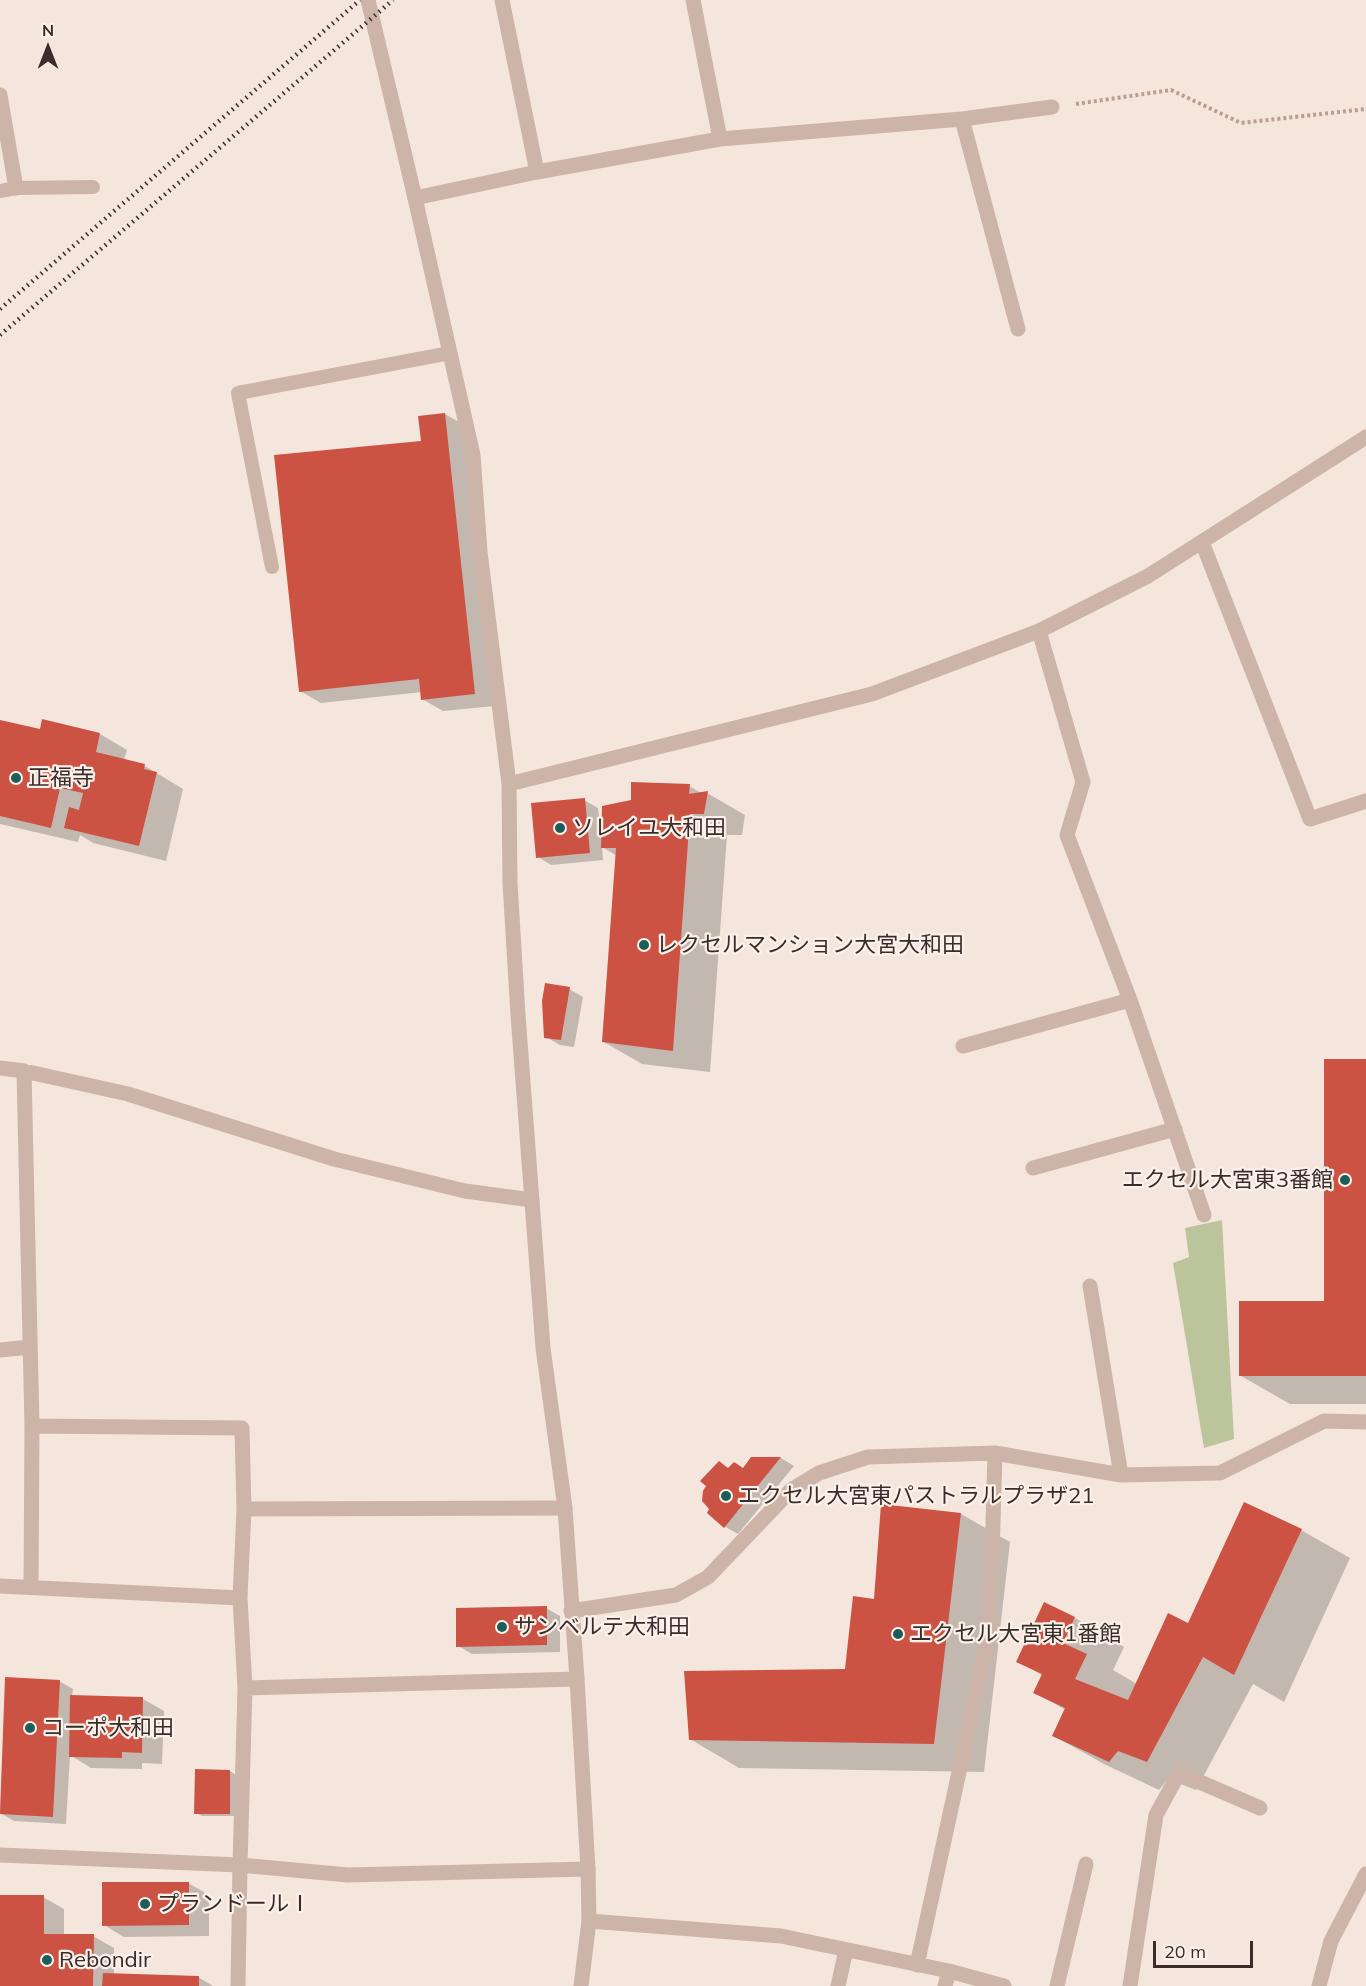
<!DOCTYPE html>
<meta charset="utf-8">
<style>
body{margin:0}
#map{position:relative;width:1366px;height:1986px;overflow:hidden;background:#f4e6dd;font-family:Mulish,sans-serif}
canvas{display:block}
.north{position:absolute;left:18px;top:18px;width:60px;height:60px;-webkit-text-stroke:4px #fbf1ea;paint-order:stroke;rotate:0deg;font-size:16px;font-weight:700;line-height:24px;text-align:center;color:#392c29}
.north::after{content:'';display:block;margin:auto;width:21px;height:27px;background:#392c29;clip-path:polygon(50% 0,100% 100%,50% 72%,0 100%)}
.scale{position:absolute;left:1153px;top:1941px;width:100px;height:27px;box-sizing:border-box;border:3px solid #392c29;border-top:0;padding-left:8px;font-size:18px;line-height:21px;white-space:nowrap;color:#392c29;-webkit-text-stroke:4px #fbf1ea;paint-order:stroke}
</style>
<div id="map">
<canvas width="1366" height="1986"></canvas>
<div class="north">N</div>
<div class="scale">20 m</div>
</div>
<script>
const ctx = document.querySelector('canvas').getContext('2d');
ctx.lineJoin = 'round';
function fill(path, color) { ctx.fillStyle = color; ctx.fill(path, 'evenodd'); }
function trace(path, color, width, dash) { ctx.strokeStyle = color; ctx.lineWidth = width; ctx.lineCap = dash ? 'butt' : 'round'; ctx.setLineDash(dash || []); ctx.stroke(path); }
function drawText(font, color, halo, rows, align = 'center') {
  ctx.font = font + ' Mulish,"Noto Sans JP",sans-serif'; ctx.lineWidth = 4.5; ctx.setLineDash([]); ctx.textBaseline = 'middle'; ctx.strokeStyle = halo; ctx.fillStyle = color; for (const [text, x, y, turn = 0] of rows) {
    ctx.save(); ctx.translate(x, y); ctx.rotate((+turn || 0) * Math.PI / 180); ctx.textAlign = isNaN(turn) ? turn : align; if (halo) ctx.strokeText(text, 0, 0); ctx.fillText(text, 0, 0); ctx.restore();
  }
}
fill(new Path2D(`
 M1222 1220 1234 1439 1204 1448 1173 1263 1189 1257 1185 1228Z`), '#bcc49c');
fill(new Path2D(`
 M445 414 466 426 495 706 443 711 422 699V692L321 703 300 691 423 442 420 417Z
 M0 721 41 731 43 721 100 734 127 750 124 760 145 766 183 789 166 861 93 843 80 835 78 842 0 824Z
 M689 786 703 794 707 793 745 815 742 835H727L710 1072 642 1064 604 1042 617 856 602 847 603 860 551 865 538 857 584 800 598 808 601 833H603Z
 M569 989 583 997 574 1047 560 1045 546 1037Z
 M1366 1061V1404H1290L1241 1376 1326 1302Z
 M781 1458 794 1466 738 1534 724 1526 729 1469 743 1470 752 1459Z
 M961 1514 1010 1542 984 1772 739 1768 690 1739 846 1670 875 1601Z
 M1301 1530 1350 1558 1284 1702 1253 1684 1196 1790 1168 1779 1159 1790 1104 1764 1054 1736 1066 1710 1035 1693 1043 1676 1018 1661 1044 1604 1075 1618 1124 1647 1113 1670 1137 1684 1189 1625Z
 M546 1608 560 1616V1652L472 1654 458 1646Z
 M6 1679 59 1681 73 1689 72 1696 143 1699 164 1711 162 1764 142 1763V1769L91 1768 70 1755 66 1824 14 1821 0 1813Z
 M230 1771 236 1775V1816H202L196 1813Z
 M188 1883 209 1895V1936L124 1937 104 1925Z
 M0 1897H43L64 1909V1935L93 1936 114 1948V1975L198 1977 213 1986H0Z`), '#0003');
fill(new Path2D(`
 M445 413 475 694 421 700 419 679 299 692 274 455 421 441 418 416Z
 M42 719 100 733 96 752 145 764 144 769 157 772 139 846 64 828 69 807 79 810 83 793 60 788 51 828 0 816V720L40 729Z
 M631 782 690 784 689 794 708 791 704 814H690L673 1051 602 1042 616 848H601L602 806 631 800Z
 M585 798 590 853 536 858 531 803Z
 M545 983 570 987 561 1040 544 1038 542 1001Z
 M1324 1059H1366V1376H1239V1301H1324Z
 M751 1457H781L724 1528 707 1513 709 1509 702 1501 703 1491 706 1486 700 1481 719 1461 728 1468 734 1462 743 1468Z
 M1244 1502 1302 1529 1234 1675 1203 1657 1147 1762 1118 1751 1109 1762 1052 1736 1065 1708 1033 1693 1042 1674 1016 1662 1044 1602 1075 1617 1063 1643 1087 1654 1075 1679 1128 1700 1168 1613 1188 1623Z
 M881 1504 961 1513 934 1744 689 1740 684 1671 845 1669 853 1596 874 1599Z
 M547 1606V1645L456 1647V1608Z
 M5 1677 60 1680 53 1817 0 1814Z
 M70 1695 143 1697 142 1753 122 1752V1758L69 1757Z
 M195 1769 230 1770V1814H194Z
 M102 1882H189V1925L102 1926Z
 M0 1895H44V1934H94L93 1986H0Z
 M103 1973 199 1976V1986H102Z`), '#cc5243');
trace(new Path2D(`
 M1076 104 1171 90 1241 123 1366 109`), '#b99e92', 4, [3, 3]);
trace(new Path2D(`
 M0 191 16 188 93 187
 M272 567 238 393 450 353`), '#cdb4a8', 14);
trace(new Path2D(`
 M502 0 537 172
 M693 0 720 139
 M0 95 16 188
 M962 119 1052 107
 M415 198 537 172 720 139 962 119 1018 329
 M1202 542 1310 819 1366 801
 M1039 631 1083 782 1067 835 1130 1000 1204 1215
 M963 1046 1130 1000
 M0 1068 24 1071 128 1094 334 1159 465 1191 532 1200
 M24 1071 32 1426 31 1587
 M1033 1168 1175 1129
 M1090 1286 1121 1475
 M0 1350 30 1347
 M32 1426 242 1428 244 1509 240 1598 245 1688 240 1865 238 1986
 M244 1509 565 1508
 M0 1586 240 1598
 M571 1611 676 1595 708 1577 791 1490 819 1473 868 1457 995 1453 1121 1475 1220 1473 1324 1421 1366 1422
 M245 1688 577 1679
 M0 1855 240 1865 348 1875 588 1869
 M589 1921 781 1936 949 1971 1004 1986
 M917 1965 990 1630 995 1453
 M838 1986 846 1950
 M945 1986 949 1971
 M1057 1986 1086 1864
 M1130 1986 1156 1815 1179 1773 1260 1808
 M1319 1986 1331 1941 1366 1874`), '#cdb4a8', 15);
trace(new Path2D(`
 M368 0 415 198 473 455 480 552 509 784 510 883 518 1015 543 1348 565 1508 577 1679 588 1869 589 1921 581 1986
 M509 784 872 694 1039 631 1148 576 1366 437`), '#cdb4a8', 15);
trace(new Path2D(`
 M0 309 360 0
 M0 335 393 0`), '#392c29', 4.5, [1.5, 4.5]);
for (const [x, y, r, color] of [
 [16,778,6,"#1c5d59"],
 [560,828,6,"#1c5d59"],
 [644,945,6,"#1c5d59"],
 [1345,1180,6,"#1c5d59"],
 [726,1496,6,"#1c5d59"],
 [502,1627,6,"#1c5d59"],
 [898,1634,6,"#1c5d59"],
 [30,1728,6,"#1c5d59"],
 [145,1904,6,"#1c5d59"],
 [47,1960,6,"#1c5d59"]
]) { const dot = new Path2D(); dot.arc(x, y, r, 0, 2 * Math.PI); ctx.fillStyle = color; ctx.fill(dot); trace(dot, '#fbf1ea', 2); }
drawText('22px', '#392c29', '#fbf1ea', [
 ["正福寺",28,778],
 ["ソレイユ大和田",572,828],
 ["レクセルマンション大宮大和田",656,945],
 ["エクセル大宮東3番館",1333,1180,"right"],
 ["エクセル大宮東パストラルプラザ21",738,1496],
 ["サンベルテ大和田",514,1627],
 ["エクセル大宮東1番館",910,1634],
 ["コーポ大和田",42,1728],
 ["プランドールⅠ",157,1904],
 ["Rebondir",59,1960]
], 'left');
</script>
